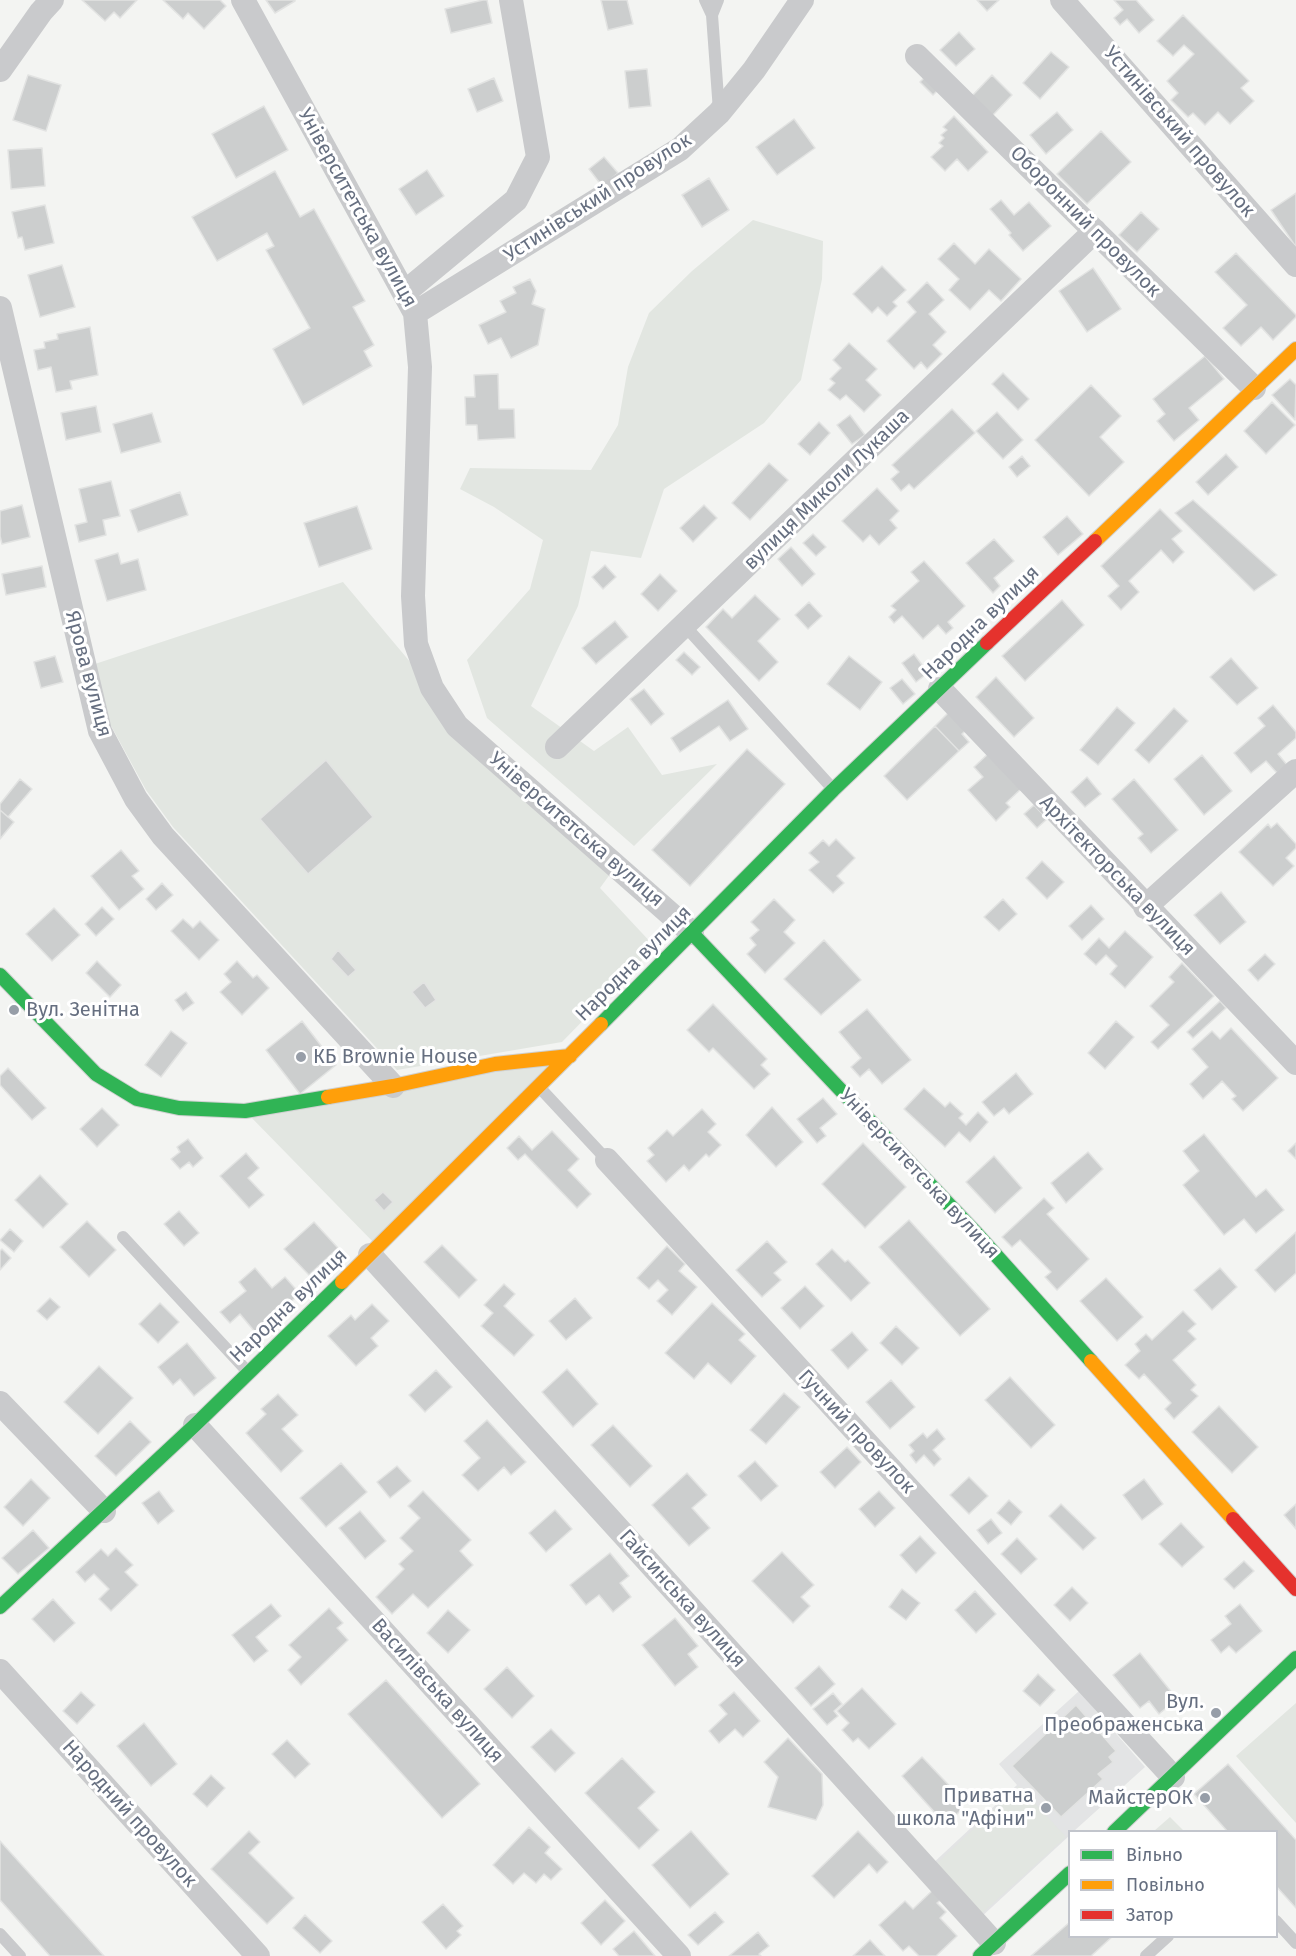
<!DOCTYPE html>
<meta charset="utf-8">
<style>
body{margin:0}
#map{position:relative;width:1296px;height:1956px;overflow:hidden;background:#f3f4f2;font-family:"Fira Sans",sans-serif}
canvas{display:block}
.legend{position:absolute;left:1068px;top:1830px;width:210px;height:108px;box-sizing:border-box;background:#fff;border:2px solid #c2c5cc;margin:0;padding:8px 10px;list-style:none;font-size:18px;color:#666f80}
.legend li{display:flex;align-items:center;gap:12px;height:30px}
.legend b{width:30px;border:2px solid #c2c5cc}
</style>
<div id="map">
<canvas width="1296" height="1956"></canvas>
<ul class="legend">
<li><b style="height:8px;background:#30b455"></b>Вільно</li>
<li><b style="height:8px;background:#ff9f0a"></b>Повільно</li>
<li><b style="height:8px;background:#e5322d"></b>Затор</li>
</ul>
</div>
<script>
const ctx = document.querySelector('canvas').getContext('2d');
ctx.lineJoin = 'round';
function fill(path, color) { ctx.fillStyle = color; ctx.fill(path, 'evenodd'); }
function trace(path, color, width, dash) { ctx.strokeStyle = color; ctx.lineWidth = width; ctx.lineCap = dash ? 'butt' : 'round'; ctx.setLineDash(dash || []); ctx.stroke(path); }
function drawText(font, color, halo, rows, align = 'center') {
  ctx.font = font + ' "Fira Sans",sans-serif'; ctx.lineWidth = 6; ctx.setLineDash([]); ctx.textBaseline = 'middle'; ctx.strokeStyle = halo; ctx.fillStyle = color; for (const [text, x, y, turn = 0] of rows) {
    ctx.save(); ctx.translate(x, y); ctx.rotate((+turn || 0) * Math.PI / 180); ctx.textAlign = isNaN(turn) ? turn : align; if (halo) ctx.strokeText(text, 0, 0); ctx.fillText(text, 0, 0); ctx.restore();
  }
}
fill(new Path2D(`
 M1079 1691 1145 1767 1074 1831 1070 1832 1069 1836 979 1919 930 1866 1017 1785 999 1764Z`), '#e3e4e5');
fill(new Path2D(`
 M753 220 823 241 822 279 801 380 764 423 664 489 641 558 591 551 578 606 531 706 594 751 628 727 662 775 717 764 634 846 487 718 467 660 530 589 543 540 494 507 460 489 470 468 591 470 618 425 628 367 649 313 692 271Z
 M343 582 432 688 616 866 600 888 655 947 562 1042 397 1070 173 827 146 790 109 722 95 664Z
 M570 1056 378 1247 245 1111Z
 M1296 1703V1823L1236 1756Z
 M1019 1786 1066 1837 980 1915 934 1866Z
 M1170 1817 1184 1831H1154Z`), '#e2e6e1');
const building = new Path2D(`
 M82 0H137L120 18 114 12 105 21Z
 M163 0H220L226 6 204 29 188 13 183 19Z
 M266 0H295V1L275 13Z
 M483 0H487L492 23 451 33 445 9Z
 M601 0H627L633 24 608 30Z
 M977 0H999L987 11Z
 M1114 0H1136L1154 20 1139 33 1127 19 1120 25 1114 18 1123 10Z
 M1183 15 1249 81 1241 88 1254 101 1230 124 1218 112 1205 125 1193 113 1188 117 1171 100 1178 93 1167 81 1194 54 1184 45 1173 56 1157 41Z
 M959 32 975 49 956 66 940 50Z
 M1051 52 1069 67 1040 99 1023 83Z
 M647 69 651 106 629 108 625 71Z
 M928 74 941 87 933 95 920 82Z
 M28 75 61 85 46 131 13 120Z
 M992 75 1012 95 992 116 971 97Z
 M494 78 503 101 477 112 468 89Z
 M264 106 288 150 236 178 212 134Z
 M1057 112 1073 130 1046 154 1030 135Z
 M954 116 988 152 968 171 957 159 945 171 931 157 943 146 939 143 944 138 941 135 947 130 943 127Z
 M794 119 815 148 777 175 756 147Z
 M1101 131 1131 162 1087 204 1057 174Z
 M42 148 45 186 11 189 8 150Z
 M604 157 618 173 602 186 589 169Z
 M427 170 444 196 416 215 399 189Z
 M275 171 300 217 314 209 365 301 353 307 374 345 364 351 372 366 303 405 273 349 310 328 266 250 274 246 267 233 217 261 192 217Z
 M709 178 729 210 702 227 682 195Z
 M1296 193V247L1271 210Z
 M1001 200 1014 215 1029 202 1051 226 1023 251 1009 235 1011 233 990 209Z
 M45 205 54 243 25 250 22 237 18 238 12 212Z
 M1141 212 1159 229 1137 252 1119 235Z
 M954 243 975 264 989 249 1021 279 1001 301 989 290 970 310 949 290 959 279 938 259Z
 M1236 253 1296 315V317L1273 340 1261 327 1241 346 1223 328 1247 305 1215 272Z
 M62 265 75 307 40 317 28 275Z
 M882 266 906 290 893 302 897 306 887 316 878 307 872 313 853 294Z
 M1093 268 1121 309 1087 332 1059 291Z
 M530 279 536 291 532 304 545 309 538 345 511 358 501 338 488 344 479 325 506 312 500 301 516 293 513 287Z
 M927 282 944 300 929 314 946 332 933 345 942 354 927 369 921 362 914 369 887 341 916 312 907 302Z
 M90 327 98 375 70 381 72 389 56 392 51 367 38 370 34 350 45 348 44 342 58 339 57 334Z
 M849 343 877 369 866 380 881 395 864 412 846 395 840 400 828 390 835 383 830 379 841 368 833 360Z
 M1205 356 1224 379 1189 408 1199 420 1174 441 1157 421 1165 414 1153 399Z
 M1003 373 1029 399 1018 410 992 384Z
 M498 374 499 409H514L515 438 478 440 477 425H466L465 397H475L474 375Z
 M1290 379 1296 385 1295 420 1272 395Z
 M1091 385 1121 416 1100 437 1124 462 1089 496 1035 440Z
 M1272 402 1295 425 1266 454 1244 431Z
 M96 406 101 432 66 440 61 413Z
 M952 409 975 433 914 489 909 484 901 491 891 479 899 472 892 465Z
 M997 412 1023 440 1003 459 976 431Z
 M152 413 161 442 121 453 113 424Z
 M850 415 865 435 852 444 837 425Z
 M819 422 830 433 810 455 798 444Z
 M1226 454 1238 467 1208 495 1196 482Z
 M1022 456 1030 466 1017 477 1009 467Z
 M769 463 788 480 750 520 732 503Z
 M111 481 120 516 103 520 106 535 79 542 75 525 87 522 79 489Z
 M877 488 899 511 890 520 897 528 879 545 870 535 863 542 842 521Z
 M180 492 188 515 138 532 130 510Z
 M1193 500 1277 575 1254 591 1175 513Z
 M22 505 30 537 2 544 0 536V511Z
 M704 505 717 518 693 542 680 528Z
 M357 506 372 549 319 567 304 523Z
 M1160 509 1182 531 1172 539 1184 552 1173 563 1161 550 1129 581 1139 592 1121 610 1108 596 1119 586 1101 566Z
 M1067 516 1083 534 1058 555 1043 537Z
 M813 534 826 547 816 556 803 543Z
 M994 539 1014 561 994 578 1000 586 993 593 966 563Z
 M791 547 815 574 802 586 778 559Z
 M118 553 121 564 138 559 146 590 107 601 95 560Z
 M924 561 965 606 948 622 953 628 946 634 938 625 923 639 902 616 894 623 889 617 896 610 891 606 919 581 911 572Z
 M605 565 616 577 603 589 592 577Z
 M42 566 46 587 6 595 2 574Z
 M660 574 677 591 658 611 641 594Z
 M755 595 780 619 758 641 778 662 759 681 706 627 723 609 732 618Z
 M1062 600 1084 625 1025 681 1002 656Z
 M809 602 822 616 808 629 795 615Z
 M615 621 628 637 596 664 582 648Z
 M684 652 700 667 692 675 676 660Z
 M914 654 928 673 916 682 902 663Z
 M55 656 63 682 41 688 34 662Z
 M849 656 882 682 860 710 827 684Z
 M1231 658 1258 688 1237 705 1210 677Z
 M996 677 1034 718 1014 737 976 697Z
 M902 679 915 694 903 704 890 688Z
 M644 689 664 714 651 725 630 699Z
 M728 700 748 729 730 741 719 726 680 752 671 738Z
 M1273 705 1296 732V738L1278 754 1287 765 1277 773 1266 761 1251 773 1234 753 1265 726 1258 718Z
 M1117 707 1135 723 1098 765 1080 750Z
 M1174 708 1188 721 1149 763 1135 750Z
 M950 711 967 729 962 734 969 742 959 751 935 726Z
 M935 726 959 751 907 800 884 776Z
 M747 749 785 784 690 886 652 850Z
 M990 752 1022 788 1006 803 1010 807 996 821 968 790 983 777 974 767Z
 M1202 755 1232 791 1204 815 1174 779Z
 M326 760 373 817 308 874 260 819Z
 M1087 777 1101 794 1085 807 1071 792Z
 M20 779 32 789 8 817 0 810V804Z
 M1134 779 1178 830 1151 853 1138 838 1143 834 1112 799Z
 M1034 805 1047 819 1037 828 1024 814Z
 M0 810 14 822 0 839Z
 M1277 823 1296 844V848L1286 858 1294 866 1273 886 1239 852 1268 824 1271 828Z
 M836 839 855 858 837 876 844 883 833 893 809 870 819 862 809 853 823 840 829 846Z
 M121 850 139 871 132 876 144 889 119 910 91 876Z
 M1042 861 1064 882 1047 899 1026 878Z
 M162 883 173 895 156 910 146 899Z
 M1221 892 1246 922 1220 944 1194 915Z
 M774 899 795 920 784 932 795 943 765 973 747 954 756 945 750 938 759 930 751 922Z
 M1003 899 1017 914 999 931 984 917Z
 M1091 905 1104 919 1082 940 1069 926Z
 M102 907 114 919 96 936 85 924Z
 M54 908 80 935 52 961 26 934Z
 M183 919 193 928 200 921 219 940 199 960 171 931Z
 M1125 931 1153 957 1125 988 1110 974 1117 966 1106 955 1096 965 1084 954 1099 938 1109 948Z
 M824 940 861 980 821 1015 784 979Z
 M338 950 356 970 348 977 331 959Z
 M1265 954 1275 964 1258 981 1248 970Z
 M97 961 121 985 110 997 86 973Z
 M237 961 253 978 257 975 269 988 242 1015 220 992 231 982 224 974Z
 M1182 963 1214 996 1158 1049 1151 1042 1169 1025 1150 1006 1174 982 1169 977Z
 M424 982 436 1000 425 1008 412 992Z
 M186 992 194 1003 183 1011 175 1000Z
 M1220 1001 1226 1008 1193 1038 1187 1032Z
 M713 1004 767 1059 761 1065 770 1074 754 1089 713 1048 709 1052 687 1030Z
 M867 1009 911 1060 882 1084 869 1069 860 1077 851 1067 861 1058 839 1032Z
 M302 1021 336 1065 300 1094 266 1050Z
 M1116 1021 1134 1037 1105 1069 1088 1053Z
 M1231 1028 1278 1078 1243 1111 1232 1099 1236 1096 1222 1081 1203 1099 1190 1084 1208 1067 1192 1049 1212 1031 1220 1039Z
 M171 1031 187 1043 161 1077 145 1065Z
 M8 1068 46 1108 32 1120 0 1085V1076Z
 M1016 1073 1033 1094 1009 1114 1004 1108 994 1116 982 1102Z
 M924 1088 945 1107 950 1102 963 1114 959 1118 966 1125 978 1112 988 1122 970 1142 959 1132 945 1147 904 1109Z
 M823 1098 837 1114 820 1128 826 1136 817 1143 797 1119Z
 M772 1107 803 1142 776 1167 746 1135Z
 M102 1108 119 1125 97 1147 80 1129Z
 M702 1109 716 1124 708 1132 721 1145 709 1157 706 1154 689 1171 684 1165 666 1182 647 1161 654 1155 648 1148 667 1130 673 1136Z
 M552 1131 579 1159 568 1170 591 1194 577 1208 525 1154 518 1160 507 1148 519 1136 532 1150Z
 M1204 1134 1256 1197 1266 1189 1284 1210 1256 1233 1244 1219 1224 1235 1183 1185 1199 1171 1183 1151Z
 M188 1139 203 1158 193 1167 189 1162 180 1169 171 1159 180 1152 177 1147Z
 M863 1143 906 1187 865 1228 822 1184Z
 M1296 1143V1159L1288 1151Z
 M1088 1152 1103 1169 1066 1203 1051 1183Z
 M246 1153 259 1168 248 1178 264 1195 249 1208 220 1176Z
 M994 1156 1022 1188 995 1213 966 1182Z
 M40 1175 68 1204 43 1228 15 1200Z
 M383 1192 393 1202 384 1211 374 1200Z
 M1044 1198 1054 1208 1047 1214 1089 1259 1057 1290 1045 1277 1051 1272 1020 1240 1012 1247 1002 1237Z
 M179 1211 199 1233 184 1246 164 1224Z
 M909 1220 990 1309 960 1336 879 1247Z
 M87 1221 116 1250 89 1277 60 1247Z
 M314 1222 338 1248 309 1275 284 1249Z
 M10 1229 23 1241 14 1252 0 1240Z
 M1296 1232V1273L1275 1292 1255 1270Z
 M767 1241 787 1262 774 1273 781 1280 762 1297 736 1270Z
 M442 1245 477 1280 459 1298 424 1262Z
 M667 1246 685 1264 679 1271 697 1287 672 1315 657 1301 668 1290 658 1280 649 1289 637 1278Z
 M2 1249 11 1258 0 1270V1251Z
 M832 1249 845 1262 848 1260 870 1283 851 1301 816 1264Z
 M255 1268 272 1288 285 1277 300 1294 255 1332 240 1314 230 1323 220 1312 246 1291 239 1282Z
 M1220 1268 1237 1287 1212 1310 1194 1290Z
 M1106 1278 1143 1317 1117 1341 1080 1301Z
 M504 1284 515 1294 504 1306 534 1335 514 1356 481 1326 493 1313 484 1305Z
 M805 1286 824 1306 800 1329 781 1308Z
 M50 1298 60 1307 47 1320 37 1311Z
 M575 1298 592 1318 566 1340 549 1321Z
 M160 1303 179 1322 158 1343 139 1324Z
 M712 1303 745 1334 739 1340 756 1356 731 1384 708 1363 694 1379 665 1353Z
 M372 1304 389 1321 371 1338 378 1346 356 1366 328 1336 351 1315 355 1320Z
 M1183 1311 1196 1324 1188 1331 1196 1339 1173 1360 1196 1385 1191 1390 1198 1396 1174 1419 1165 1409 1171 1403 1144 1374 1139 1379 1125 1365 1140 1351 1135 1344 1146 1334 1152 1340Z
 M896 1326 919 1348 902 1365 880 1343Z
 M852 1332 868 1350 848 1369 831 1350Z
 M187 1343 216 1378 194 1396 180 1379 173 1385 158 1367Z
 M99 1366 133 1398 98 1434 64 1402Z
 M567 1369 598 1404 573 1427 542 1392Z
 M436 1370 452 1387 425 1412 409 1395Z
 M1010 1377 1055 1425 1031 1448 985 1400Z
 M891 1380 915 1407 890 1429 866 1402Z
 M784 1393 800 1407 766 1444 750 1430Z
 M278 1394 298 1415 282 1429 303 1451 281 1472 246 1433 266 1414 261 1409Z
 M1219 1406 1258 1447 1232 1473 1192 1432Z
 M487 1420 526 1462 511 1475 504 1467 478 1491 462 1475 480 1458 464 1441Z
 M130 1421 151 1442 116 1476 95 1456Z
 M613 1425 652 1466 630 1487 591 1445Z
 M937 1429 945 1439 933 1450 941 1459 934 1466 924 1455 916 1463 910 1455 914 1451 909 1445 923 1433 927 1438Z
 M847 1447 861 1462 835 1488 820 1472Z
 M755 1461 778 1486 761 1501 738 1476Z
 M341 1463 367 1492 326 1527 300 1498Z
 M397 1466 411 1481 390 1498 377 1482Z
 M687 1473 707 1495 692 1508 710 1528 689 1546 652 1505Z
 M969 1477 988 1496 969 1514 950 1495Z
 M31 1479 50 1498 23 1526 4 1507Z
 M1144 1479 1163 1504 1142 1520 1123 1495Z
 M159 1491 174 1511 158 1524 142 1503Z
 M423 1491 471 1540 460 1551 473 1565 428 1608 413 1594 392 1614 376 1597 404 1569 399 1564 413 1551 400 1538 420 1518 408 1506Z
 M879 1491 895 1508 875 1527 859 1509Z
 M1009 1500 1022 1512 1011 1525 997 1513Z
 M1061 1504 1096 1538 1083 1550 1049 1516Z
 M1296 1504V1529L1284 1515Z
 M555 1510 572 1529 546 1552 529 1533Z
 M360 1511 386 1541 365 1559 339 1528Z
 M991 1519 1002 1533 988 1544 977 1530Z
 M1181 1523 1204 1547 1182 1567 1159 1544Z
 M33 1530 49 1548 18 1574 2 1558Z
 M920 1536 936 1553 916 1573 900 1555Z
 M1017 1538 1037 1559 1021 1574 1001 1554Z
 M116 1548 133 1565 125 1572 138 1585 111 1611 99 1599 109 1589 94 1574 85 1582 76 1572 101 1549 108 1556Z
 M782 1552 814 1585 801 1597 810 1606 793 1623 752 1581Z
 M610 1553 629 1576 620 1583 631 1597 613 1612 599 1595 586 1605 570 1585Z
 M1244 1561 1254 1571 1234 1589 1224 1579Z
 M1072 1587 1088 1603 1070 1621 1054 1605Z
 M902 1589 920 1603 906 1620 889 1607Z
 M975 1591 996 1614 976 1633 955 1610Z
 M53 1599 75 1623 54 1642 32 1619Z
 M271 1604 281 1616 256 1637 268 1651 254 1662 232 1635Z
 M1240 1604 1262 1631 1236 1653 1229 1646 1221 1653 1211 1640 1231 1624 1225 1616Z
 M329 1608 343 1623 337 1628 348 1640 301 1685 288 1670 301 1657 289 1645Z
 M448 1610 470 1630 448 1653 427 1633Z
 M675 1618 698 1646 688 1654 698 1667 675 1686 642 1645Z
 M1140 1653 1177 1699 1159 1714 1149 1701 1140 1708 1113 1675Z
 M819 1666 835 1684 811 1706 795 1688Z
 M507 1667 534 1696 512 1718 484 1689Z
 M1038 1674 1055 1690 1040 1706 1023 1691Z
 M386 1680 480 1784 442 1818 348 1714Z
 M862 1688 896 1724 869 1749 858 1738 853 1742 842 1730 849 1723 837 1711Z
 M81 1692 95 1705 77 1724 63 1711Z
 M734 1692 760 1721 743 1737 735 1729 719 1743 709 1731 727 1714 719 1705Z
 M833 1693 842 1704 834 1711 838 1716 827 1725 813 1709Z
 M1076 1705 1116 1751 1109 1757 1113 1762 1098 1774 1103 1779 1061 1817 1012 1766Z
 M144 1723 177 1764 151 1786 117 1746Z
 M551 1729 575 1753 555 1772 531 1747Z
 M788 1738 822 1774 823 1805 816 1820 768 1807 778 1777 764 1762Z
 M287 1740 310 1764 295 1778 272 1754Z
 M922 1757 961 1798 955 1803 961 1810 946 1825 902 1776Z
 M622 1758 655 1792 638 1808 659 1830 639 1849 585 1793Z
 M1228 1764 1296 1840V1908L1276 1886V1832H1228L1194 1794Z
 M211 1775 225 1788 207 1807 193 1794Z
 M529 1827 550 1847 545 1853 562 1869 551 1880 544 1874 536 1883 524 1873 513 1884 493 1865Z
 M249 1831 260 1842 249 1853 294 1898 267 1924 211 1869Z
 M691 1831 729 1874 690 1908 652 1865Z
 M858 1831 888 1862 877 1873 869 1864 834 1898 812 1876Z
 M0 1841 104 1956H50L0 1900Z
 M934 1889 943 1898 937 1903 946 1912 940 1918 957 1936 936 1956H919L909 1946 903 1951 879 1925 905 1901 913 1909Z
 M605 1900 625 1921 601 1945 581 1923Z
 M443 1904 463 1926 457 1931 461 1935 446 1949 422 1922Z
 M715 1912 724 1922 698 1945 688 1935Z
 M305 1915 332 1941 320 1953 293 1928Z
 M1070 1922V1936H1113L1091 1956H1031Z
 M634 1931 655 1956H619L613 1949Z
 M758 1932 769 1946 759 1954 761 1956H729Z
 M870 1940 885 1956H853Z`);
fill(building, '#cccece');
trace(building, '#e2e3e2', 1.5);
const fast = new Path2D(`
 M692 933 976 1233 1091 1361
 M0 975 96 1074 137 1099 179 1108 245 1111 328 1097
 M601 1024 833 790 987 643
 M0 1607 195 1425 342 1282
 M1114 1832 1296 1658
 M980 1956 1070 1873`);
const slow = new Path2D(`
 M1095 541 1296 349
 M328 1097 393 1086 495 1064 570 1056
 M342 1282 601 1024
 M1091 1361 1233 1519`);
const jam = new Path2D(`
 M987 643 1095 541
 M1233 1519 1296 1589`);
trace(fast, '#cfd0d0', 16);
trace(slow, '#cfd0d0', 16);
trace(jam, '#cfd0d0', 16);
trace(new Path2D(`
 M705 0 712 15 719 111
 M712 15 718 0
 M685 626 833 789
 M540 1088 607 1160
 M123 1237 248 1372
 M1276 1921 1296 1943
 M0 1934 20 1956
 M1146 1956 1168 1936`), '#c9cacc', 12);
trace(new Path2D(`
 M243 0 415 313 420 367 413 596 416 644 432 688 457 726 692 933
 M1062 0 1296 265
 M917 56 1254 388
 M0 70 41 12 52 0
 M404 293 516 200 538 157 511 0
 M0 308 100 731 136 799 163 836 393 1086
 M415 313 680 149 719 113 754 70 802 0
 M940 689 1296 1063
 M557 747 1095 231
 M1145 907 1296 771
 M607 1160 1173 1777
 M370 1255 994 1943
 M0 1403 104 1511
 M195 1425 679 1956
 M0 1671 258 1956`), '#c9cacc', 24);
trace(fast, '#30b455', 14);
trace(slow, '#ff9f0a', 14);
trace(jam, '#e5322d', 14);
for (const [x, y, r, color] of [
 [14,1010,6,"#979ea8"],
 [301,1057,6,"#979ea8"],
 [1216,1713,6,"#979ea8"],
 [1205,1798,6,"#979ea8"],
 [1046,1808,6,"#979ea8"]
]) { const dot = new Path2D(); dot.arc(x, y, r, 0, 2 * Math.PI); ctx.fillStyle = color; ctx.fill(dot); trace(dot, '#fff', 2); }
drawText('20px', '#666f80', '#fff', [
 ["Устинівський провулок",1179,132,49],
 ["Устинівський провулок",598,198,-33],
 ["Університетська вулиця",357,208,61],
 ["Оборонний провулок",1085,222,45],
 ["вулиця Миколи Лукаша",827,490,-44],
 ["Народна вулиця",981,623,-44],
 ["Ярова вулиця",88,674,75],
 ["Університетська вулиця",576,830,41],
 ["Архітекторська вулиця",1117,876,46],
 ["Народна вулиця",634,964,-45],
 ["Університетська вулиця",919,1174,47],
 ["Народна вулиця",289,1306,-44],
 ["Гучний провулок",856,1432,47],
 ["Гайсинська вулиця",682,1599,48],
 ["Василівська вулиця",437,1691,48],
 ["Народний провулок",129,1814,48]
]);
drawText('20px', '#666f80', '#fff', [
 ["Вул. Зенітна",26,1010,"left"],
 ["КБ Brownie House",313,1057,"left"],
 ["Вул.",1204,1702],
 ["Преображенська",1204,1725],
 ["Приватна",1034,1796],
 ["школа \"Афіни\"",1034,1819],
 ["МайстерОК",1193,1798]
], 'right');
</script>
